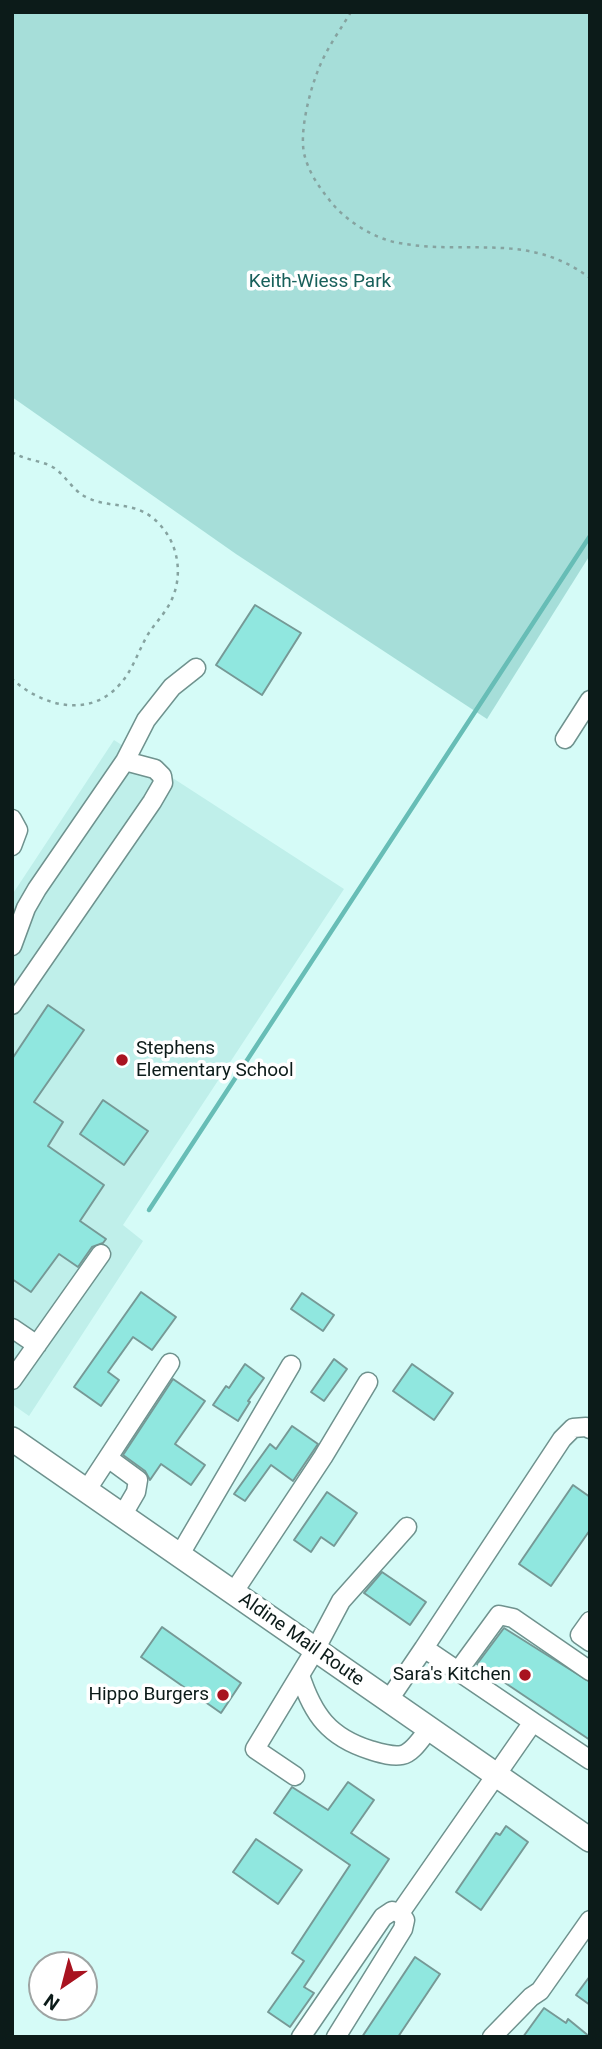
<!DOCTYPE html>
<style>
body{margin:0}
#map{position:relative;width:602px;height:2049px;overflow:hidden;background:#d5fbf7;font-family:Roboto,sans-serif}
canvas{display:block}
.frame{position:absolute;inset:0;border:14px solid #0c1b19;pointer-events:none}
.north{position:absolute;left:28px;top:1951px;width:70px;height:70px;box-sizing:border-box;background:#fff;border:2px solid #9ea4a3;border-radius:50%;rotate:215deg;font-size:19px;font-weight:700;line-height:28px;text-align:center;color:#0c1b19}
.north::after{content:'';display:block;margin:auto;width:24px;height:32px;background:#a81320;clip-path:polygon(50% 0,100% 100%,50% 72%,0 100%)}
</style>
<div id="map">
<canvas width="602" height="2049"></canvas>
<div class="frame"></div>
<div class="north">N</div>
</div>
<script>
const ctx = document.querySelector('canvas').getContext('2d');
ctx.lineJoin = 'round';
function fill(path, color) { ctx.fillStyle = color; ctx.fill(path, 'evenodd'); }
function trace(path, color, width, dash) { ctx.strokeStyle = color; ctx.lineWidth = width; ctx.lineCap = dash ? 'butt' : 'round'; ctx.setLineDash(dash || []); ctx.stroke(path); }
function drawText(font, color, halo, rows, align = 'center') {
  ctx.font = font + ' Roboto,sans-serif'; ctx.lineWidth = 7; ctx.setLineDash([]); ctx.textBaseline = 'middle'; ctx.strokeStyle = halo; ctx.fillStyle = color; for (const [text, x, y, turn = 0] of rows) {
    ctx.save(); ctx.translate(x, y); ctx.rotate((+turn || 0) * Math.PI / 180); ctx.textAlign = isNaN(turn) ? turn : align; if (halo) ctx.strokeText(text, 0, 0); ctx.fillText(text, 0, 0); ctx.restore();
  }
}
fill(new Path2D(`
 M114 740 344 889 123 1225 143 1241 29 1416 12 1404V895Z`), '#bfefea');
fill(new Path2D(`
 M12 12H590V555L487 719 236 554 12 397Z`), '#a6ded9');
trace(new Path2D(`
 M149 1210 590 536`), '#67bdb6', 4.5);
const building = new Path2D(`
 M255 605 301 633 262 695 216 665Z
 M48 1005 84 1030 34 1102 63 1122 48 1146 104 1185 80 1221 106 1239 103 1243 92 1247 78 1267 59 1254 31 1292 12 1279V1059Z
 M103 1100 148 1131 124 1165 80 1134Z
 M141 1292 176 1317 152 1350 133 1337 108 1372 119 1380 101 1406 74 1387Z
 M302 1293 334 1315 323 1331 291 1309Z
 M334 1359 347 1369 324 1401 311 1392Z
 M245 1364 264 1378 248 1401 250 1402 238 1421 213 1405 226 1386 229 1388Z
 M412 1364 453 1393 434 1420 393 1391Z
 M173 1379 205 1401 175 1444 205 1465 191 1485 161 1464 150 1480 145 1471 123 1455Z
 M292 1426 318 1444 293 1481 271 1465 245 1501 234 1494 270 1444 276 1449Z
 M573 1485 590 1497V1530L551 1586 519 1564Z
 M327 1492 357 1513 334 1546 321 1537 311 1552 294 1540Z
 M382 1572 426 1602 410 1625 364 1593Z
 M162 1627 241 1683 221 1713 141 1657Z
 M504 1628 590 1682V1740L477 1664Z
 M348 1782 374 1800 351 1833 389 1859 304 1987 314 1993 290 2027 268 2012 304 1961 292 1953 350 1865 274 1813 292 1787 328 1810Z
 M506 1826 528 1842 481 1910 456 1892 496 1833 500 1835Z
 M256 1839 302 1870 278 1904 233 1872Z
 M415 1957 440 1974 398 2037H362Z
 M590 1976V2005L576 1995Z
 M544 2008 566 2023 568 2019 590 2037H523Z`);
fill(building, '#90e7df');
trace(building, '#769996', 2);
const minor = new Path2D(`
 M565 739 590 700
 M125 761 146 720 172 687 196 668
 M12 819 18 830 12 846
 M12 946 26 908 37 889 125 761 155 769 162 776 163 783 152 802 12 1005
 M12 1328 37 1345
 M12 1380 101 1254
 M108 1458 138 1480 136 1492 122 1516
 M86 1491 170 1363
 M179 1556 291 1365
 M233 1593 323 1457 368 1382
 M590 1621 580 1635 590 1642
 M424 1648 562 1439 573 1428 586 1427 590 1429
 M458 1671 499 1615 513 1618 590 1671
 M300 1675C313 1715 329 1737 370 1750 380 1753 392 1757 402 1755 413 1753 422 1737 429 1729
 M388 1701 424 1648 533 1722 400 1913
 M533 1722 590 1760
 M295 1776 255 1749 315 1650 341 1601 407 1527
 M301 2037 383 1917 392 1911 400 1913
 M336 2037 403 1929 405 1920 400 1913
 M492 2037 531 1997 540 1991 590 1920`);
const major = new Path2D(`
 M12 1439 590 1840`);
trace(minor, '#6f928e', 21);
trace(major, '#6f928e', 26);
trace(new Path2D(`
 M351 12C340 30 327 48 319 68 310 89 298 135 305 157 310 175 320 188 331 202 345 220 372 237 394 242 465 257 526 230 590 278
 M12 452C25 461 45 460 57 470 68 479 74 492 88 498 114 510 138 499 161 526 179 546 183 577 171 601 165 614 154 624 147 636 138 652 133 669 121 683 91 719 43 707 12 679`), '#86a3a0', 2.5, [3.5, 5]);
trace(minor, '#fff', 18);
trace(major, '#fff', 23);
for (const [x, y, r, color] of [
 [122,1060,7,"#a81320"],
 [525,1675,7,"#a81320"],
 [223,1695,7,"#a81320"]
]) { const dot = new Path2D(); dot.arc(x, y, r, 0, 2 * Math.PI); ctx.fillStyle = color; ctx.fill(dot); trace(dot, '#fff', 2.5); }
drawText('19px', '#18605b', '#fff', [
 ["Keith-Wiess Park",320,282]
]);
drawText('19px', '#0c1b19', '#fff', [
 ["Stephens",136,1049,"left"],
 ["Elementary School",136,1071,"left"],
 ["Sara's Kitchen",511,1675],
 ["Hippo Burgers",209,1695]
], 'right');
drawText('19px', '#0c1b19', '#fff', [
 ["Aldine Mail Route",301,1640,35]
]);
</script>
